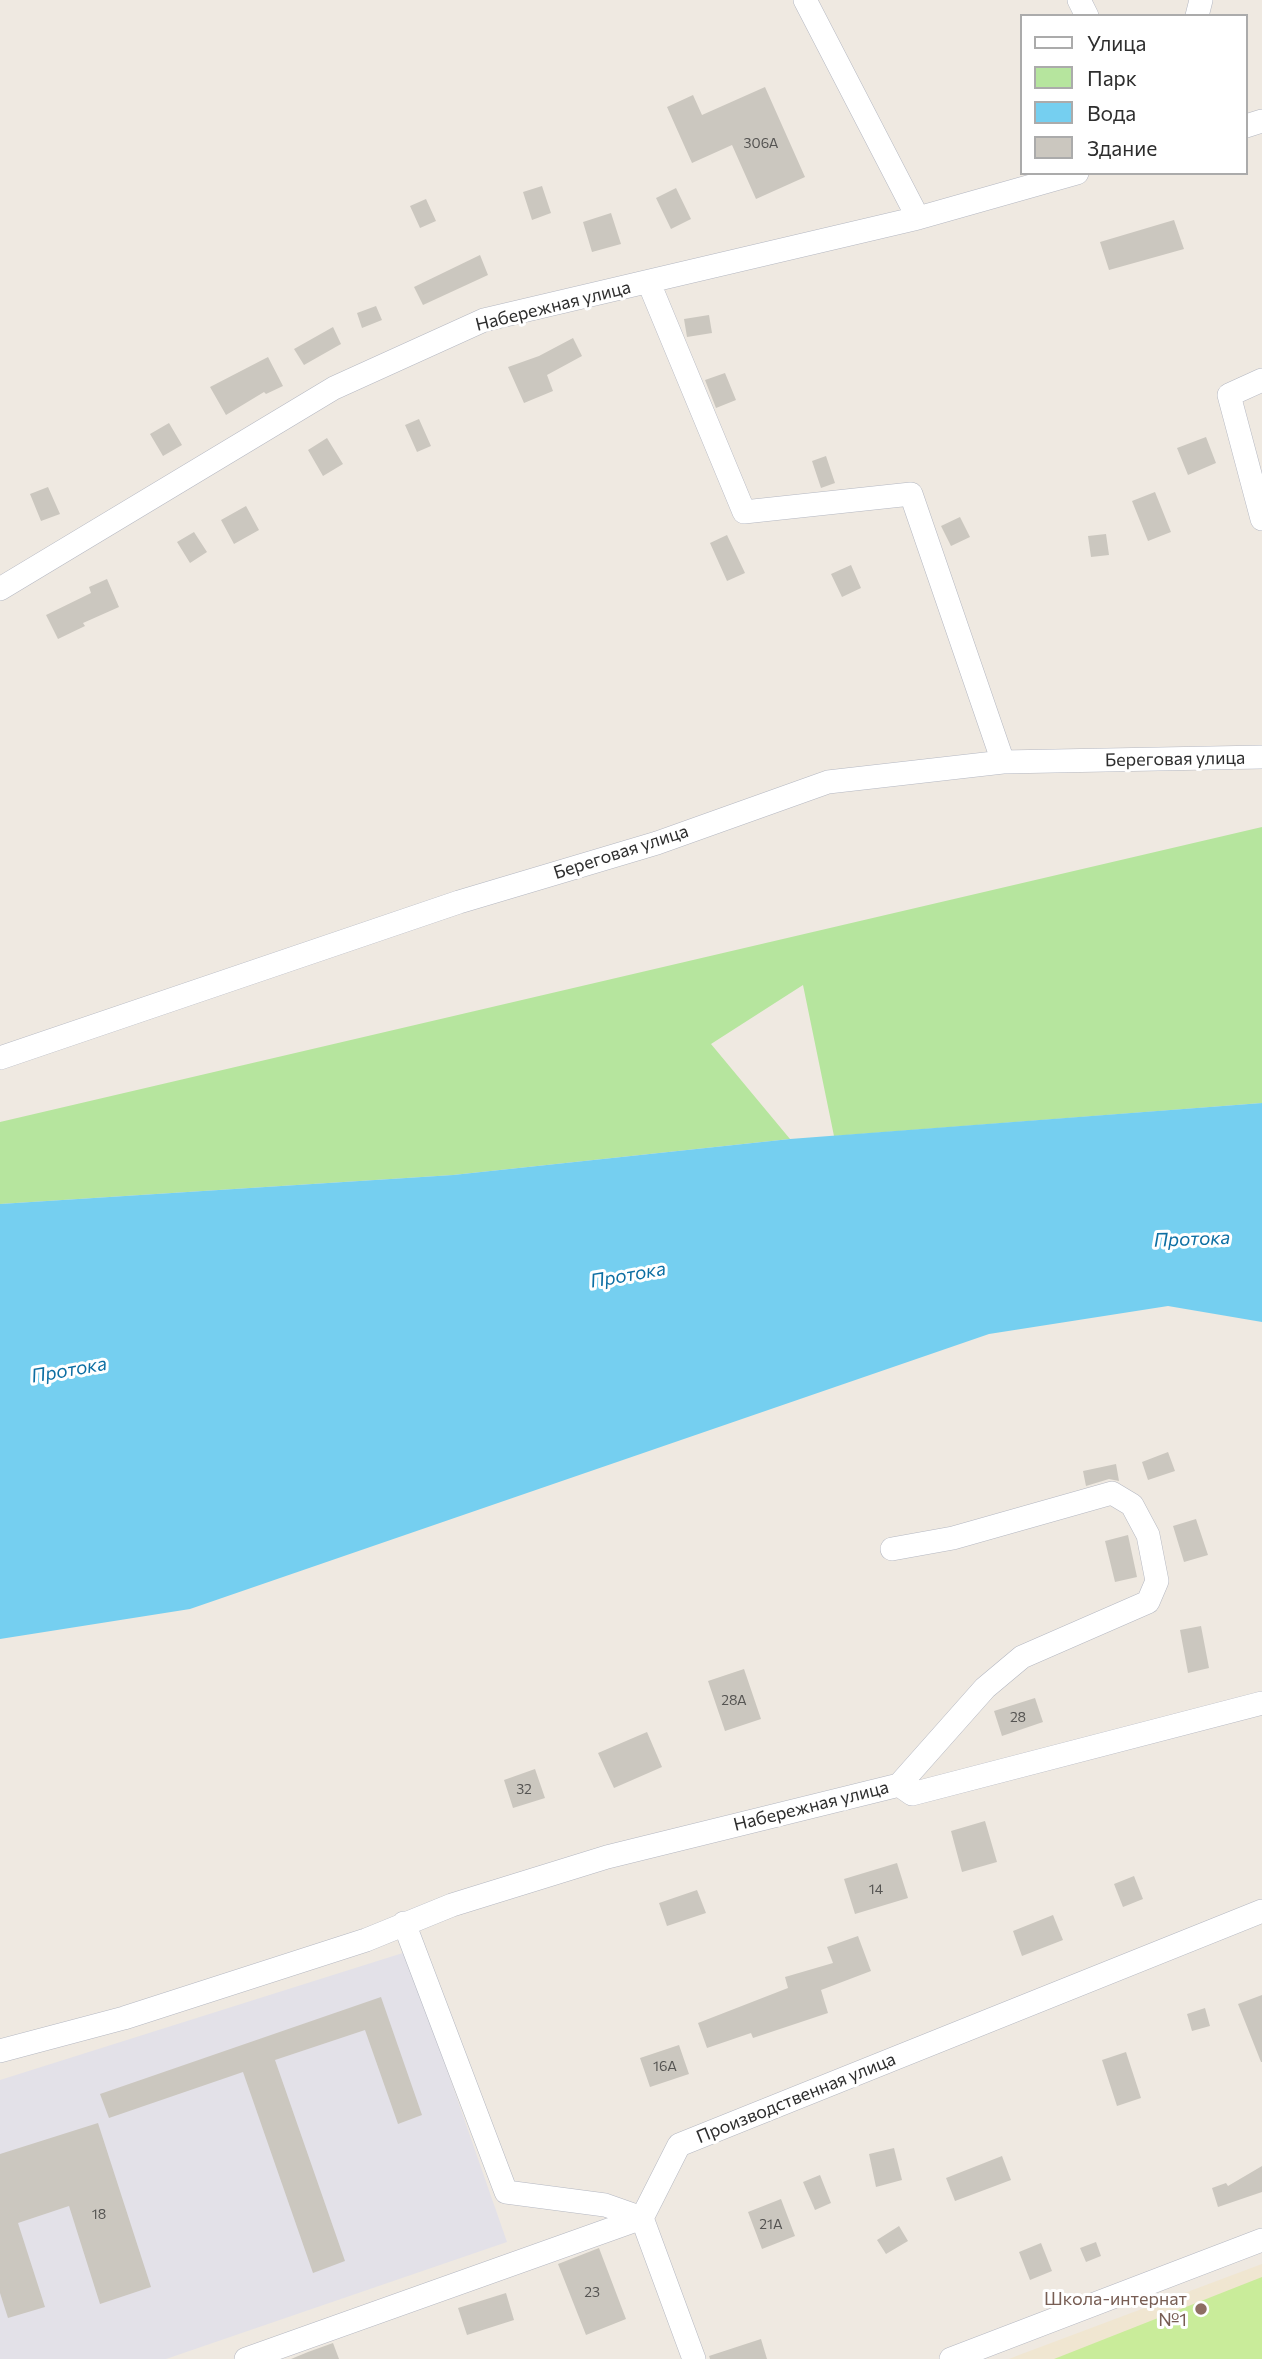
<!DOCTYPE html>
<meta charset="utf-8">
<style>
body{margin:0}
#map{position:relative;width:1262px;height:2359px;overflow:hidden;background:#efe9e1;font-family:Commissioner,sans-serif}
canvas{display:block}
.legend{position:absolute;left:1020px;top:14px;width:228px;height:161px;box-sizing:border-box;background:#fff;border:2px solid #ababab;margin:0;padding:9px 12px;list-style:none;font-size:21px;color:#2e2e2e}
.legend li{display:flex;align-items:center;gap:14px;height:35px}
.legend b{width:35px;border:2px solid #ababab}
</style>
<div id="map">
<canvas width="1262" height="2359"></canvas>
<ul class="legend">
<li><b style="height:9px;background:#fff"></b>Улица</li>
<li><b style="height:19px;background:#b6e59e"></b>Парк</li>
<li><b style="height:19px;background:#75cff0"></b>Вода</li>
<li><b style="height:19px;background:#cbc7bf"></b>Здание</li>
</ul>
</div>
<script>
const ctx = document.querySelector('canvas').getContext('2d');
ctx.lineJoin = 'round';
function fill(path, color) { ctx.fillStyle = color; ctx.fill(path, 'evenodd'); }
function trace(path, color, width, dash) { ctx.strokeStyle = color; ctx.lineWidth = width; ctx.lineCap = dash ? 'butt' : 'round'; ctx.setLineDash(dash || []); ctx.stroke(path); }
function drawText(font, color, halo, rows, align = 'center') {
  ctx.font = font + ' Commissioner,sans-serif'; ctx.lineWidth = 6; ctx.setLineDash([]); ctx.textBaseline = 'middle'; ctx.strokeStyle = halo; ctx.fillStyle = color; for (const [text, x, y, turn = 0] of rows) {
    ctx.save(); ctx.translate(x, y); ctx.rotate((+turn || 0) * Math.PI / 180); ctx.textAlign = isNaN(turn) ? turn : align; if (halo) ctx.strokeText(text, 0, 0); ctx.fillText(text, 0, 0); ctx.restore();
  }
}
fill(new Path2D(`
 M406 1952 507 2242 166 2359H0V2080Z`), '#e3e1e8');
fill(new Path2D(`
 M1262 2264V2359H1009L1019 2355Z`), '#f0e6d1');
fill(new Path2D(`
 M1262 827V1103L834 1136 803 985 711 1044 790 1139 453 1175 0 1204V1122Z`), '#b6e59e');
fill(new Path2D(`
 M1262 2277V2359H1054Z`), '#c9ec9a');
fill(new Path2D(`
 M1262 1103V1322L1168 1306 989 1334 190 1609 0 1639V1204L453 1175 790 1139Z`), '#75cff0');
fill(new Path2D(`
 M765 87 805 177 756 199 732 145 692 163 667 107 693 95 702 115Z
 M542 186 551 213 532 220 523 192Z
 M676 188 691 219 671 229 656 198Z
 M426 199 436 221 420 228 410 206Z
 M611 213 621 244 592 252 583 222Z
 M1174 220 1184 249 1109 270 1100 242Z
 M480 255 488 275 423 305 414 287Z
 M376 306 382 320 362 328 357 313Z
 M709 315 712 333 687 337 684 319Z
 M333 327 341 344 304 365 294 349Z
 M573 338 582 356 547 375 553 391 524 403 508 367 539 356Z
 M268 357 283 386 266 394 264 392 226 415 210 387Z
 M725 373 736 400 716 408 705 380Z
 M419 419 431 446 417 452 405 425Z
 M169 423 182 445 163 456 150 434Z
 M1206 437 1216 463 1188 475 1177 448Z
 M327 438 343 464 323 476 308 450Z
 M826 456 835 483 821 488 812 461Z
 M48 487 60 514 41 521 30 494Z
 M1155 492 1171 532 1148 541 1132 501Z
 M246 506 259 530 234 544 221 520Z
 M960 517 970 537 951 546 941 526Z
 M194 532 207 552 190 563 177 542Z
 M1106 534 1109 555 1091 557 1088 536Z
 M727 535 745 573 727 581 710 543Z
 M851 565 861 588 842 597 831 574Z
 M107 579 119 607 83 623 85 626 58 639 46 615 91 593 89 587Z
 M1168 1452 1175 1471 1148 1480 1142 1462Z
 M1116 1464 1119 1481 1109 1479 1086 1486 1083 1471Z
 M1196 1519 1208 1555 1184 1562 1173 1526Z
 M1128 1535 1137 1577 1115 1582 1105 1541Z
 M1201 1626 1209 1668 1188 1673 1180 1630Z
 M744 1669 761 1719 725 1731 708 1681Z
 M1035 1698 1043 1722 1002 1736 994 1711Z
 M647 1732 662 1767 614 1788 598 1753Z
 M535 1769 545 1798 513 1808 504 1780Z
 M985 1821 997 1862 962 1872 951 1831Z
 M897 1863 908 1898 855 1914 844 1879Z
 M1134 1876 1143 1899 1123 1907 1114 1884Z
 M697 1890 706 1913 667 1926 659 1903Z
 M1053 1915 1063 1940 1022 1956 1013 1931Z
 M858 1936 871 1971 821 1990 828 2013 753 2038 751 2033 707 2048 698 2023 788 1988 785 1977 833 1963 827 1947Z
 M1262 1995V2062H1261L1238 2004Z
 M381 1997 422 2115 398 2124 365 2030 275 2060 345 2261 313 2273 243 2072 109 2118 100 2094Z
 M1205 2008 1210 2026 1192 2031 1187 2014Z
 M679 2045 689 2074 650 2087 640 2058Z
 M1126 2052 1141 2098 1117 2106 1102 2060Z
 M98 2123 151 2287 100 2304 69 2206 18 2223 45 2307 8 2318 0 2293V2154Z
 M894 2148 902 2180 876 2187 869 2154Z
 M1002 2156 1011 2180 955 2201 946 2178Z
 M1262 2166V2192L1218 2207 1212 2188 1226 2183 1228 2186Z
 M820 2175 831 2203 815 2210 803 2182Z
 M781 2199 795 2236 762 2249 748 2212Z
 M899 2226 908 2241 886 2254 877 2240Z
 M1096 2242 1101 2256 1086 2262 1080 2248Z
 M1041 2243 1052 2271 1030 2280 1019 2252Z
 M599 2248 626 2319 586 2335 558 2264Z
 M506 2293 514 2320 467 2335 458 2308Z
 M761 2339 767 2359H710L709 2356Z
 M333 2343 339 2359H291L308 2352Z`), '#cbc7bf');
const minor = new Path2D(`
 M805 0 918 218
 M1079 0 1087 16
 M1197 16 1201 0
 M1246 126 1262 121
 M649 283 744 512 911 494 1003 762
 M1262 380 1229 395 1262 519
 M0 589 334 388 484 320 918 218 1077 173
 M0 1058 459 902 657 843 828 782 1003 762 1262 757
 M899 1785 912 1794 1262 1703
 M404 1923 506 2192 605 2205 642 2218
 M0 2051 124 2018 366 1940 452 1905 607 1857 899 1785 985 1688 1022 1657 1148 1602 1157 1581 1148 1535 1132 1505 1112 1493 953 1538 892 1549
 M642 2218 694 2359
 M246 2359 642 2218 679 2145 1262 1911
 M951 2359 1262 2240`);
trace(minor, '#b4b7c1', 24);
trace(minor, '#fff', 23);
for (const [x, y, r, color] of [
 [1201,2309,7,"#8d6e63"]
]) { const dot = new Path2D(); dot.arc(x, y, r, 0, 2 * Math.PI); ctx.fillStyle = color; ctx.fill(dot); trace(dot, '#fff', 2.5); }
drawText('14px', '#555452', null, [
 ["306А",761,143],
 ["28А",734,1700],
 ["28",1018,1717],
 ["32",524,1789],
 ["14",876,1889],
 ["16А",665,2066],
 ["18",99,2214],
 ["21А",771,2224],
 ["23",592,2292]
]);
drawText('18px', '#2e2e2e', '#fff', [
 ["Набережная улица",553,306,-14],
 ["Береговая улица",1175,759,-1],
 ["Береговая улица",621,852,-18],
 ["Набережная улица",811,1806,-14],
 ["Производственная улица",796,2098,-22]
]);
drawText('18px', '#785e54', '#fff', [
 ["Школа-интернат",1187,2299],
 ["№1",1187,2320]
], 'right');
drawText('italic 19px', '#0d6fa3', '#fff', [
 ["Протока",1192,1239,-2],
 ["Протока",628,1275,-10],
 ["Протока",69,1370,-10]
]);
</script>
